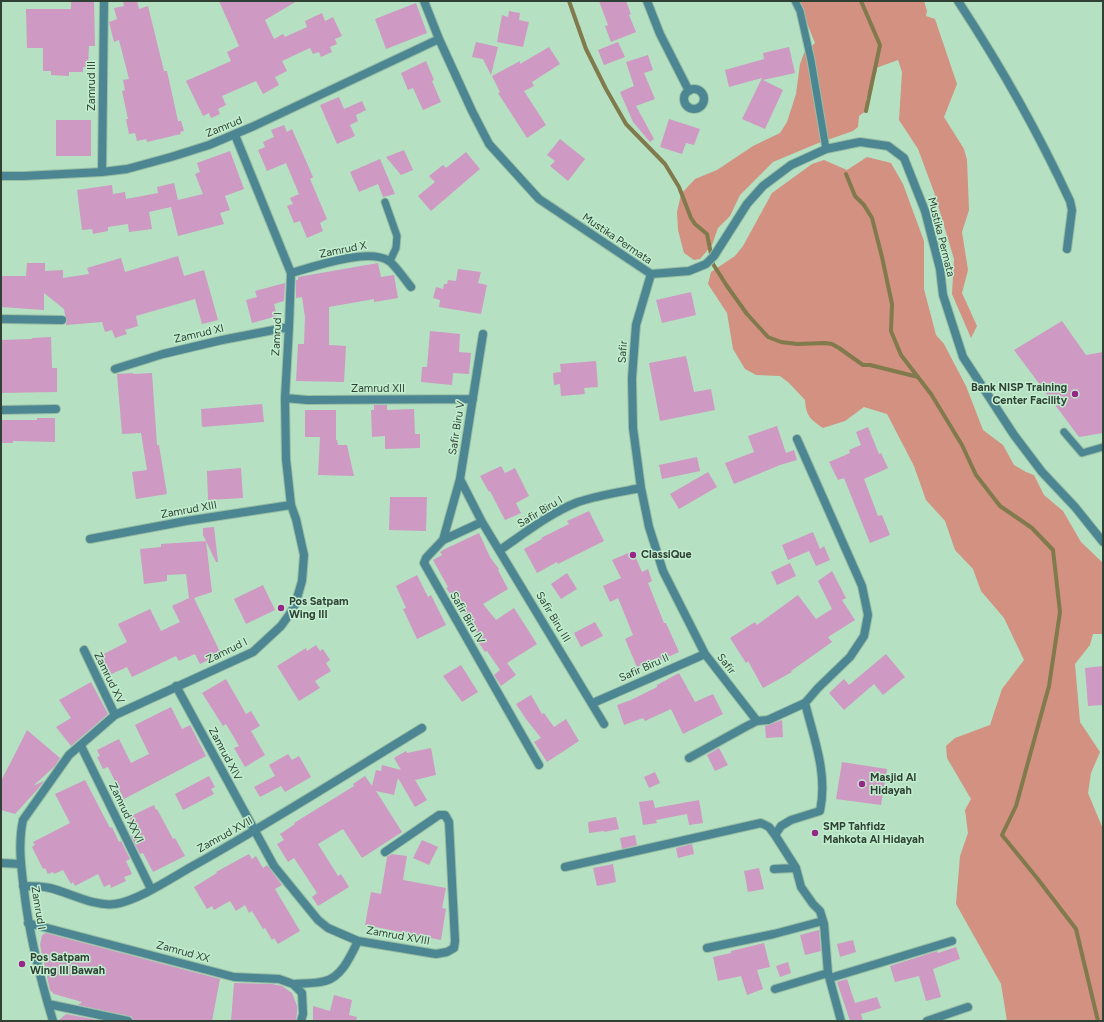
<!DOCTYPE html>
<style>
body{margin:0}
#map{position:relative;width:1104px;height:1022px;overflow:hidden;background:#b5e1c2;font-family:Figtree,sans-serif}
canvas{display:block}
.frame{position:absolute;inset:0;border:2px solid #2f4135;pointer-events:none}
</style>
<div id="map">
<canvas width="1104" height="1022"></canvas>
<div class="frame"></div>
</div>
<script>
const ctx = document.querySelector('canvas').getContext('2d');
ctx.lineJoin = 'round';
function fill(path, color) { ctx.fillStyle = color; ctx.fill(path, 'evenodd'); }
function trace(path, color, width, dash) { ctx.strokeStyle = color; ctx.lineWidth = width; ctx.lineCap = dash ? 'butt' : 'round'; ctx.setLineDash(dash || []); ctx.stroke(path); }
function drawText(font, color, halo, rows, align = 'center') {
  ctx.font = font + ' Figtree,sans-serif'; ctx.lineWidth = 3; ctx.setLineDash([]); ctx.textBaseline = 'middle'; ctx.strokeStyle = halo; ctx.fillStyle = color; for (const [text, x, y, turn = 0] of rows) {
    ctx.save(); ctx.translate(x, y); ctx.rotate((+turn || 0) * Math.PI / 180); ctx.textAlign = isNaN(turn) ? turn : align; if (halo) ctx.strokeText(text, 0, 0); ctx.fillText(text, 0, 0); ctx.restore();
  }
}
fill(new Path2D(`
 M798 1H924L927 11 926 16 935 19 957 84 944 117 964 149 967 160 969 210 962 232 968 270 962 293 977 326 971 338 952 294 954 259 934 192 918 149 899 120 902 72 898 60 876 68 877 71 866 99V111L859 116 858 127 853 131 816 144 773 162 740 195 730 216 718 228 712 245 700 259 694 260 684 253 678 230 677 212 681 194 695 179 717 170 753 146 780 133 787 122 796 94 800 64 804 53 815 43Z
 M867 157 891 163 903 184 924 241V289L936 335 944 344 966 386 983 430 1003 445 1014 465 1026 472 1034 475 1044 495 1063 511 1081 542 1103 563V634H1093L1090 645 1075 664 1080 722 1100 752 1091 773 1088 793 1103 829V1021H1007L1001 984 956 904 960 856 968 833 965 810 971 799 947 758 946 746 955 738 990 725 1002 689 1024 660 1004 618 981 591 973 569 955 550 945 521 926 500 914 466 887 414 864 407 845 421 823 428C810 419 806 416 805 400L789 383 780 376 756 375 745 369 733 349 727 313 708 284 711 272 735 256 743 246 772 193 812 164 824 160 847 170Z`), '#d29181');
trace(new Path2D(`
 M569 1 586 49 606 89 626 124 665 164 679 187 691 218 695 224 707 234 713 264 727 286 747 314 768 337 781 342 797 344 825 343 832 344 839 348 863 365H870L918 377
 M861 1 880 45 866 111
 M846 174 855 196 864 205 872 218 882 257 892 304 891 331 901 355 931 394 962 445 976 475 1000 506 1032 528 1053 550 1060 612 1049 686 1016 806 1002 835 1037 878 1076 929 1098 1021`), '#817a4d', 4);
fill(new Path2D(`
 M71 1H94L95 46H89L88 68 83 67V72H69V76L51 75V71H43V48H27L26 9H71Z
 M123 1H137L139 9 148 6 164 71H167L178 121H181L184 131 180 132 181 134 147 142 146 139 137 141 135 133 129 134 126 119H128L122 91 125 90 123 80 129 79 119 40 114 42 109 22 117 19 114 8 124 6Z
 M219 1H297L265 20 274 39 283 34 285 37 307 27 305 21 322 13 325 21 333 17 342 36 335 39 337 44 330 47 332 52 321 57 319 52 313 54 310 48 282 61 287 71 275 77 279 85 263 94 256 81 222 96 226 105 218 109 220 114 211 118 209 113 203 116 186 81 231 61 227 52 239 46Z
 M599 1H626L631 14 629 15 636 32 611 42 605 26 608 25Z
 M416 3 427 33 386 49 375 19Z
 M509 11 520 13 519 20 529 22 523 47 497 42 502 15 508 17Z
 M476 42 498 47 491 75 483 59 472 57Z
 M618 42 625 57 604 65 598 50Z
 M549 47 560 64 532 82 534 86 524 91 546 125 527 138 498 93 500 92 492 76 520 61V64Z
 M789 47 795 73 763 80 783 90 765 129 742 119 762 78 729 87 725 70 764 59 763 53Z
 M648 55 653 70 644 73 655 99 636 106 654 139 650 142 633 122 620 92 634 86 626 62Z
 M426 61 434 80 432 81 441 102 423 110 413 88 408 90 401 73Z
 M339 97 344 109 362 101 366 110 356 115 358 121 350 125 355 136 337 144 320 105Z
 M669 119 700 129 694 145 686 143 682 154 660 147Z
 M56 120H91V156H56Z
 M284 125 287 132 292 129 313 177 310 179 327 219 320 223 323 231 307 238 300 221 294 223 287 206 293 204 290 198 299 194 286 163 267 171 258 150 265 147 263 142 274 137 271 130Z
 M560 139 585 159 568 181 550 166 555 161 547 155Z
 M404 150 413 170 401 175 386 157Z
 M230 151 244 189 225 196 230 210 220 213 224 224 178 236 171 207 149 212 152 229 129 232 128 224 108 227V231L93 234 92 229 82 230 77 190 112 185 113 194 125 192 126 199 158 193 157 187 174 183 178 200 203 194 195 174 200 172 197 163Z
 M466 152 480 169 431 211 418 196 435 182 429 176 443 165 446 168Z
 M380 159 395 194 383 197 378 184 359 192 350 172Z
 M178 256 184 276 204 270 218 320 202 324 195 299 136 316 138 326 125 330 127 334 115 338 112 330 105 332 102 322 66 325 67 320 65 315 64 309 44 293V310L1 307V276H26L27 263H45V271L63 270V278L89 274 87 268 121 258 125 272Z
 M378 263 381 277 394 275 398 298 374 302V299L329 307V345L346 346 344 382 296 381 298 344H304L305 317 302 297 296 298V280H298V277Z
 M458 269 481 272 478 283 487 285 481 314 439 307 440 300 433 298 436 287 443 289 444 284H447L448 280 456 281Z
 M285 283 284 301 274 304 277 316 252 323 246 300 257 297 255 291Z
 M691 292 696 315 662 323 656 300Z
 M1062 321 1086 355 1103 352V433L1079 437 1014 350Z
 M430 331 460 334 459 352 471 353 469 374 453 373 452 385 421 382 422 367H427Z
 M51 337 52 368H57V392L1 393V340L32 339V338Z
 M686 356 694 392 711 389 715 410 660 421 649 363Z
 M596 361 598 387 584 388 585 394 561 396 560 384 554 385 553 373 561 372 560 364Z
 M133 373V374L152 373 157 445H159L167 494 136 499 132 472 147 470 141 433 122 434 117 374Z
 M262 404 264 422 202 427 201 409Z
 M374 405H387V410L414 409 415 434H420V448L385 449V436L372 437 371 410H374Z
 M305 410H336V440H337L338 445H347L354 476 318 475 320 437H305Z
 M37 418H55V442L13 441V443H1V420H37Z
 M777 426 786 453 794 450 797 460 780 465 734 484 725 463 754 452 748 436Z
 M868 427 879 454 881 453 888 468 864 479 878 516 882 515 890 535 870 543 844 478 838 480 829 462 850 453 849 450 861 445 856 432Z
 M697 457 700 471 662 479 659 465Z
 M501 466 505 473 515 468 529 496 516 503 521 513 505 520 490 491 489 492 480 476Z
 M241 468 243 498 208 500 207 471Z
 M708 472 717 487 679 509 670 494Z
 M390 497H427L426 531 389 530Z
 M589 511 604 541 558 564 557 562 537 573 524 549 542 539 541 538 569 524 567 521Z
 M214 527 218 562H216L203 535V528Z
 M813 532 820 549 824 546 830 560 816 566 809 551 788 560 782 545Z
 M479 533 490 557 499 569 498 570 508 589 483 604 496 620 514 608 537 644 507 663 516 675 501 686 494 675 500 670 487 651 485 652 479 643 482 640 464 615 465 614 446 588 448 587 433 560 442 555 440 552 445 549Z
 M206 541 212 592 194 598 221 654 200 664 195 654 179 661 176 656 132 677 127 667 105 677 96 658 127 642 118 624 150 609 161 631 180 622 172 606 189 598 186 574 167 575V581L144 584 140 549 161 547V544Z
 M633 551 642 572 648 569 652 581 648 583 664 623H666L679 652 659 661 657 658 637 667 625 639 633 635 618 598 610 602 603 586 621 578 612 560Z
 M790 563 796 576 777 585 771 572Z
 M832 571 846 598 842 600 855 620 828 637 832 642 791 671 792 672 763 688 748 661 746 663 730 638 755 622 757 625 798 595 816 619 832 609 818 581Z
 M567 573 577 589 561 599 551 584Z
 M417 575 428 597 431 595 446 625 417 639 403 609 406 608 396 586Z
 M263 585 275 610 246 624 234 599Z
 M595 622 603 636 581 647 574 633Z
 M316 645 320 651 323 649 330 660 326 663 331 671 315 681 320 688 299 701 277 666 306 648 307 651Z
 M886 654 905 677 883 695 874 684 844 710 829 693 844 679 849 685Z
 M461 665 478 692 462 702 443 676Z
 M1103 666V705L1088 706 1085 668Z
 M679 673 695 702 713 694 723 714 683 734 671 709 645 721 643 718 624 725 617 705 631 700 657 687V685Z
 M226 679 246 714 251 711 260 726 251 731 265 755 245 767 234 748 239 746 226 724 223 726 202 693Z
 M91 682 108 714 71 746 56 727 71 718 59 700Z
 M531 695 542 714 544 713 554 727 566 719 579 741 547 762 534 742 541 738 526 719 516 704Z
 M171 707 182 729 190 725 206 756 124 799 108 767 103 769 97 757 100 756 97 750 119 739 131 763 149 754 135 725Z
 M782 720 783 737 766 738 765 726Z
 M27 730 60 758 55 766 33 786 44 781 37 790 15 814 1 810V781L16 752Z
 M431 748 436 775 415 780 427 800 415 807 398 778 394 795 376 791 402 832 362 858 343 829 318 844 338 876 341 874 349 887 318 906 312 897 317 893 306 876 294 858 288 862 277 844 284 840 280 834 295 824 294 823 354 786 353 784 365 776 372 786 376 770 381 771 382 765 401 770 394 758 406 751 407 753Z
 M719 748 728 765 715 771 707 755Z
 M288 754 292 760 299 756 311 777 285 792 281 786 260 797 254 787 275 776 269 765Z
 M842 762 887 769 881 805 836 799Z
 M655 772 660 783 649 788 644 777Z
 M209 776 215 787 211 789 214 794 183 810 175 794Z
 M85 780 110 828 112 827 119 842 121 841 130 859 126 861 132 874 124 877 126 881 111 888 110 884 104 887 98 874 75 886 73 882 71 884 63 870 54 874 53 872 48 874 45 868 43 869 32 847 35 845 33 842 70 823 55 794Z
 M653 800 655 808 699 800 703 823 689 825 687 814 656 820 657 823 643 825 639 802Z
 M154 805 156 810 157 809 173 839 175 838 185 856 153 872 143 853 140 854 131 836 137 834 129 817Z
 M616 817 619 829 604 832V831L589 833 588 822Z
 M635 835 637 845 622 849 620 838Z
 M422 840 438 847 429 865 413 858Z
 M692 844 694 854 678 858 676 848Z
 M249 854 252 859 256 856 263 868 267 865 282 885 275 889 300 931 278 944 274 938 272 940 265 928 263 929 252 911 249 913 245 905 236 911 230 901 214 910 212 906 207 909 194 887 217 873 216 872Z
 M392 854 407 856 403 880 446 888 442 908 446 909 441 940 365 925 371 892 381 894 387 857Z
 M613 864 616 882 597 886 593 868Z
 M759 868 764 889 748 892 744 871Z
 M819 930 821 951 805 955 800 935Z
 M46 933 220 979 212 1021H133L132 1017 129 1016 78 1005 82 1002 54 994 50 990 40 945 42 935Z
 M853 940 856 952 840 957 837 944Z
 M764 943 770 967 757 970 763 989 747 995 741 976 718 981 713 957 731 953V951Z
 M956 947 960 959 933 969 941 997 926 1001 919 976 895 982 890 966 937 951 938 953Z
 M788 962 791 973 780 977 776 966Z
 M847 979 855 1003 877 997 881 1008 861 1014 863 1021H850L837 982Z
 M234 983 272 984 282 986 292 993 297 1006V1013L296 1021H231Z
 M334 995 352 1000 349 1015 357 1017 356 1021H313V1006L330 1011Z
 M66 1014 102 1021H58Z`), '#ce99c2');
const lane = new Path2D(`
 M795 1 800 11 811 60 826 149
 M385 202 397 236 396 248 390 261
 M1064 432 1082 453 1103 447`);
const street = new Path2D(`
 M424 1 439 39 472 111 489 144 539 199 651 274 689 271 706 264 714 256 747 204 763 186 791 165 826 149 860 142 888 146 904 158 925 211 940 269 943 295 963 357 1014 435 1042 472 1075 507 1103 542
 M647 1 660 34 689 91
 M958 1C1000 65 1038 132 1070 201L1072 210 1067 249
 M684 99a10 10 0 1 1 20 0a10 10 0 1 1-20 0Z
 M102 172 104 1
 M1 176H24L102 172 127 169 171 157 209 145 254 126 439 39
 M291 273C314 267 368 247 389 261 395 265 406 281 411 287
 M651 274 636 325 632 378 633 428 641 488 649 527 663 571 705 654 757 721
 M1 319 62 320
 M483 334 460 479 482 522 604 724
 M115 369 163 354 222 340 289 327
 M285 398 307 400 473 399
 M1 410 56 409
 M460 479 443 540 426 558 424 563 539 765
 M90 539 186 521 291 505
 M443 540 482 522
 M500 550C525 533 550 513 578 502 599 495 620 492 641 488
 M84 650 115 715
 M176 686 274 866 318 920 328 928 358 941 436 954 447 952 454 948 455 941 449 822 445 815H439L385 852
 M593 703 705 654
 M81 746 151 889
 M689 758 747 726 757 721 768 720 805 703 818 688 850 657 864 636 868 615 862 586 797 439
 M775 835 781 826 791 820 820 811C828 774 814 739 805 703
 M1 863 20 864
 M565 867 761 823 769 827 775 835 796 868 801 887 813 904 820 911 824 924 828 973 841 1021
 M774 869 796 868
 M23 886C32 886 41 886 50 888 70 893 95 907 115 904 137 901 170 879 191 867 270 823 345 775 422 728
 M28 923 234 977 279 979 293 984 302 993 303 1014 301 1021
 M707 948 774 934 823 921
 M830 978 952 941
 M293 984C303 983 315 984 325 981 342 977 351 955 358 941
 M775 989 828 973
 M48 1004 128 1021
 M53 1021C40 978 29 934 24 890 21 867 18 843 23 820L69 755 115 715 253 652 281 626 289 615 295 605 302 581 304 555 296 519 291 505 286 459 285 398 289 327 291 273 235 135
 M927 1021 968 1007`);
trace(lane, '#98bea3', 9);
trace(street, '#98bea3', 10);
trace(lane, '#4c8693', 7);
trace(street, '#4c8693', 8);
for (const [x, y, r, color] of [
 [1075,394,4,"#972787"],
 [633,555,4,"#972787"],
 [281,608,4,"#972787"],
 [862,784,4,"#972787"],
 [815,833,4,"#972787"],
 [22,964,4,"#972787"]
]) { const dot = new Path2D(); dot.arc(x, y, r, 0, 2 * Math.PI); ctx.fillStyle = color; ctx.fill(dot); trace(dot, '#c2eecf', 1.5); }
drawText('11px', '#2f4135', '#c2eecf', [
 ["Zamrud III",92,86,-90],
 ["Zamrud",224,127,-22],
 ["Mustika Permata",941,237,76],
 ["Mustika Permata",617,239,34],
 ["Zamrud X",343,250,-11],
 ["Zamrud XI",199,334,-13],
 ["Zamrud I",277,334,-87],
 ["Safir",623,352,-86],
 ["Zamrud XII",378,389],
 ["Safir Biru V",457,428,-81],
 ["Zamrud XIII",189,510,-10],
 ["Safir Biru I",540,512,-31],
 ["Safir Biru III",553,617,59],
 ["Safir Biru IV",467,618,60],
 ["Zamrud I",227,651,-26],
 ["Safir",726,664,52],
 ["Safir Biru II",644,668,-24],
 ["Zamrud XV",109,678,64],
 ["Zamrud XIV",225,754,62],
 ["Zamrud XXVI",126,813,64],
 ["Zamrud XVII",225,835,-29],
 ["Zamrud I",38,908,81],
 ["Zamrud XVIII",398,936,10],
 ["Zamrud XX",183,952,15]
]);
drawText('bold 11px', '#2f4135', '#c2eecf', [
 ["Bank NISP Training",1067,388,"right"],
 ["Center Facility",1067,401,"right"],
 ["ClassiQue",641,555],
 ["Pos Satpam",289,602],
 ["Wing III",289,615],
 ["Masjid Al",870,778],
 ["Hidayah",870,791],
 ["SMP Tahfidz",823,827],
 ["Mahkota Al Hidayah",823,840],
 ["Pos Satpam",30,958],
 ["Wing III Bawah",30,971]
], 'left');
</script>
